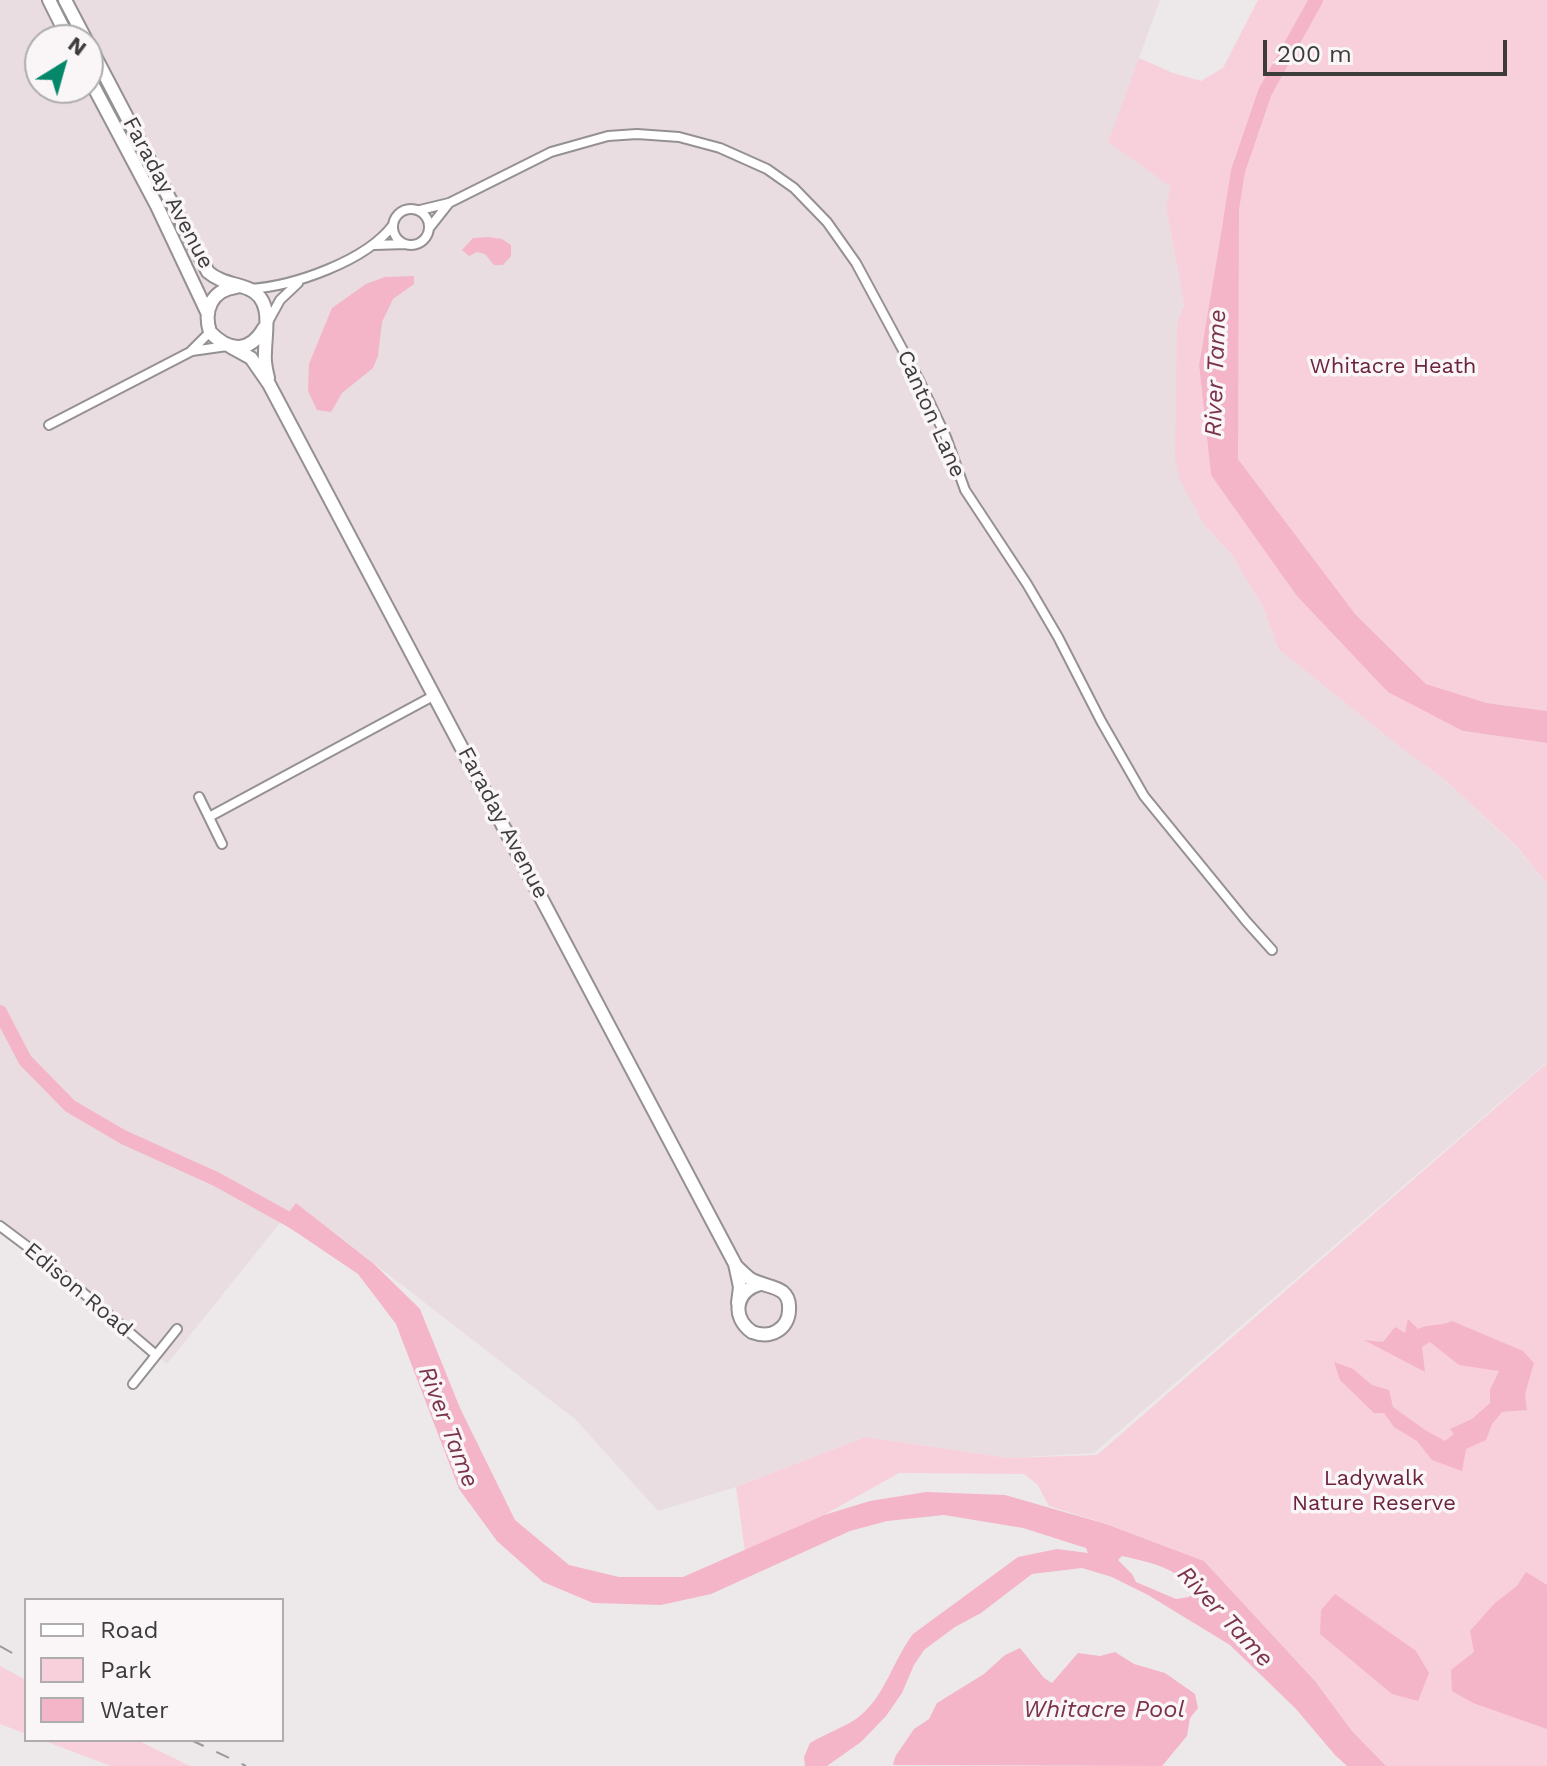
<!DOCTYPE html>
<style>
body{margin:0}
#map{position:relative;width:1547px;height:1766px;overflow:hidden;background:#ede9ea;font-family:"Work Sans",sans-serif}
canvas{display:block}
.legend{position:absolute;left:24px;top:1598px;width:260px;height:144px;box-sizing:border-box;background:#faf6f7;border:2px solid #aeacac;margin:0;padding:10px 14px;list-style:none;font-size:24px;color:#3d3c3c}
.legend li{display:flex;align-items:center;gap:16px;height:40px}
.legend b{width:40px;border:2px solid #aeacac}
.north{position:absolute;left:24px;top:24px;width:80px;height:80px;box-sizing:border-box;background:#faf6f7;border:2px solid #aeacac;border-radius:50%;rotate:37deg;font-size:22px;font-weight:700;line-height:32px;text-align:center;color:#3d3c3c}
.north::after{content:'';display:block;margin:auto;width:28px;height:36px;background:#05876a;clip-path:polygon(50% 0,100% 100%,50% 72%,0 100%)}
.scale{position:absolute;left:1263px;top:40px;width:244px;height:36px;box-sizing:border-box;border:4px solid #3d3c3c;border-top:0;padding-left:10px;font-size:24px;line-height:28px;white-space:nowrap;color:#3d3c3c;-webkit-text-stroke:6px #faf6f7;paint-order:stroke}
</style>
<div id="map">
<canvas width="1547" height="1766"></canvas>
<ul class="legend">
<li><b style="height:10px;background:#fff"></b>Road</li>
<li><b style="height:22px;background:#f8d0db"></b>Park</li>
<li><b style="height:22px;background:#f4b5c8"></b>Water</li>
</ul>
<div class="north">N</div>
<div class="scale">200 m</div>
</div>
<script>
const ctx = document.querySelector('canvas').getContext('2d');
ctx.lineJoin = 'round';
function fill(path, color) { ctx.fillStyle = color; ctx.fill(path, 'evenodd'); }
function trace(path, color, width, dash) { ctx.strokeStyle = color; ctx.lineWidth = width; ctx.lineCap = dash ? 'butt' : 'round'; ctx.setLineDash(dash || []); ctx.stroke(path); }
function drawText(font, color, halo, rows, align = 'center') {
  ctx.font = font + ' "Work Sans",sans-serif'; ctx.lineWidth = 7; ctx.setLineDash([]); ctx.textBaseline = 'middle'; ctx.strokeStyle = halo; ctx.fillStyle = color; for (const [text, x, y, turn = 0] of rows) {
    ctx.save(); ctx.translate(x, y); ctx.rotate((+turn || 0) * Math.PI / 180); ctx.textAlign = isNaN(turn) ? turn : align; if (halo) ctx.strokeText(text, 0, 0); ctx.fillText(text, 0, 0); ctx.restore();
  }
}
fill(new Path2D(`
 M0 0H1160L1109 142 1172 187 1166 206 1184 305 1177 323 1205 526 1231 554 1264 609 1278 649 1400 747 1445 780 1518 849 1547 884V1062L1094 1453 1009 1458 865 1437 736 1487 658 1511 576 1420 296 1203 167 1364 41 1251 0 1219ZM40 40H88V88H40Z`), '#eadde1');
fill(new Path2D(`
 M1258 0H1547V711L1487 703 1426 684 1356 615 1238 459V179L1232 199H1227L1199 365 1211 475 1463 731 1547 743V884L1518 848 1445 780 1400 747 1278 649 1264 609 1231 554 1205 526 1179 478 1175 458 1177 323 1184 305 1166 206 1171 187 1108 142 1139 58 1173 73 1201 81 1223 68Z
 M1547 1063V1766H1386L1352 1731 1315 1681 1204 1561 1106 1524 1049 1506 1037 1484 1024 1474 899 1473 824 1515 745 1551 736 1487 865 1437 1009 1458 1097 1455Z
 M0 1666 26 1680V1734L0 1724Z
 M42 1740H137L190 1766H111Z`), '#f8d0db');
fill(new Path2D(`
 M1227 198 1239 210 1238 459 1356 615 1426 684 1487 703 1547 711V743L1463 731 1388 692 1297 596 1211 475 1199 365Z
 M489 237 502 239 511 245V256L503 265H494L485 254 477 252 469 256 462 250 473 238Z
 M414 276V284L393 299 382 322 378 356 373 368 342 393 331 412 317 410 308 391 309 364 332 308 366 284 385 277Z
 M296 1203 374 1264 420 1309 460 1408 515 1520 569 1565 619 1577H683L824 1515 870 1501 926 1492 1005 1495 1106 1524 1204 1561 1315 1681 1352 1731 1386 1766H1347L1335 1755 1296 1709 1230 1645 1148 1595 1112 1577 1082 1568 1032 1574 981 1613 955 1627 924 1650 914 1665 902 1693 886 1716 861 1742 827 1766H805L804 1757 810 1743C824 1734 849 1726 861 1715 885 1695 894 1659 913 1634L1018 1557 1057 1549 1088 1553 1086 1548 1023 1528 944 1515 887 1521 850 1531 711 1594 661 1605 593 1603 543 1582 497 1541 459 1489 396 1324 358 1274 281 1222ZM1122 1556C1148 1562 1179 1567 1193 1592L1189 1597 1176 1599 1136 1582 1132 1574 1118 1560Z
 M1408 1319 1418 1329C1430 1323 1440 1327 1452 1321L1523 1351 1534 1363 1525 1394 1527 1410 1502 1412 1492 1424 1486 1440 1466 1449 1462 1471 1432 1460 1417 1441 1394 1427 1384 1413H1374L1340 1380 1334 1362 1353 1369 1372 1385 1389 1390 1393 1407 1425 1430 1445 1441 1454 1434 1450 1429 1472 1419 1490 1403V1390L1499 1371 1459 1365 1430 1342 1422 1347 1425 1372 1364 1340 1383 1342 1395 1327 1405 1333Z
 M1526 1572 1547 1585V1729L1473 1703 1452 1691 1451 1670 1474 1652 1470 1631 1495 1603 1517 1586Z
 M1335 1594 1416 1651 1429 1673 1418 1701 1392 1694 1320 1634 1321 1610Z
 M1020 1648 1044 1678 1052 1683 1078 1653 1100 1656 1115 1652 1134 1664 1165 1673 1195 1694 1198 1708 1190 1718 1187 1736 1162 1766 893 1765 895 1757 914 1729 929 1719 937 1703 984 1674 1005 1655Z`), '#f4b5c8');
trace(new Path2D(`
 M1230 222 1238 171 1265 92 1316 0
 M0 1012 25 1060 70 1106 123 1137 216 1179 301 1226`), '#f4b5c8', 14);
const street = new Path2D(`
 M393 227a18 18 0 1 1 36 0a18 18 0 1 1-36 0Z
 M420 210 449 203 551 152 608 136 637 134 679 137 720 148 767 169 794 188 827 222 856 263 919 380 946 437 965 490 1027 584 1058 637 1101 721 1144 796 1246 921 1272 950
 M430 227 449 203
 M375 245 405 244
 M250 289C294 286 366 261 393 225
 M268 322 280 300 298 283
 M192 351 227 346
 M49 425 190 352 210 332
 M199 797 222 844
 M209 817 435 695
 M0 1226 40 1256 156 1355
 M133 1384 177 1329`);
const secondary = new Path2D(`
 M49 0 69 40
 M65 0 86 40
 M88 43 208 272C221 283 234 283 249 289 274 300 265 331 265 353 264 361 266 370 268 378
 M88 76 157 206 207 312
 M236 287C212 290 203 310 210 332 229 352 250 353 264 328
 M231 347 251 358 269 384 735 1264 740 1287 738 1303
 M735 1265C739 1269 744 1274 749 1278 764 1289 791 1283 789 1310 789 1319 784 1327 777 1331 769 1336 760 1335 752 1332 731 1317 735 1291 760 1284`);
trace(street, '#959192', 12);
trace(secondary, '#959192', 16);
trace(street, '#fff', 8);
trace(secondary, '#fff', 12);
trace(new Path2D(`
 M0 1646 26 1661
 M191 1740 246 1766`), '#9a9798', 2, [14, 14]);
drawText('22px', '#3d3c3c', '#faf6f7', [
 ["Faraday Avenue",168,193,62],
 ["Canton Lane",931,414,66],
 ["Faraday Avenue",503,823,62],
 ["Edison Road",78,1290,40]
]);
drawText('22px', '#6b233f', '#faf6f7', [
 ["Whitacre Heath",1393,367],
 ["Ladywalk",1374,1479],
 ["Nature Reserve",1374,1504]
]);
drawText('italic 24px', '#7b324c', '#faf6f7', [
 ["River Tame",1216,373,-88],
 ["River Tame",448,1427,69],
 ["River Tame",1225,1617,47],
 ["Whitacre Pool",1104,1710]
]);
</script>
